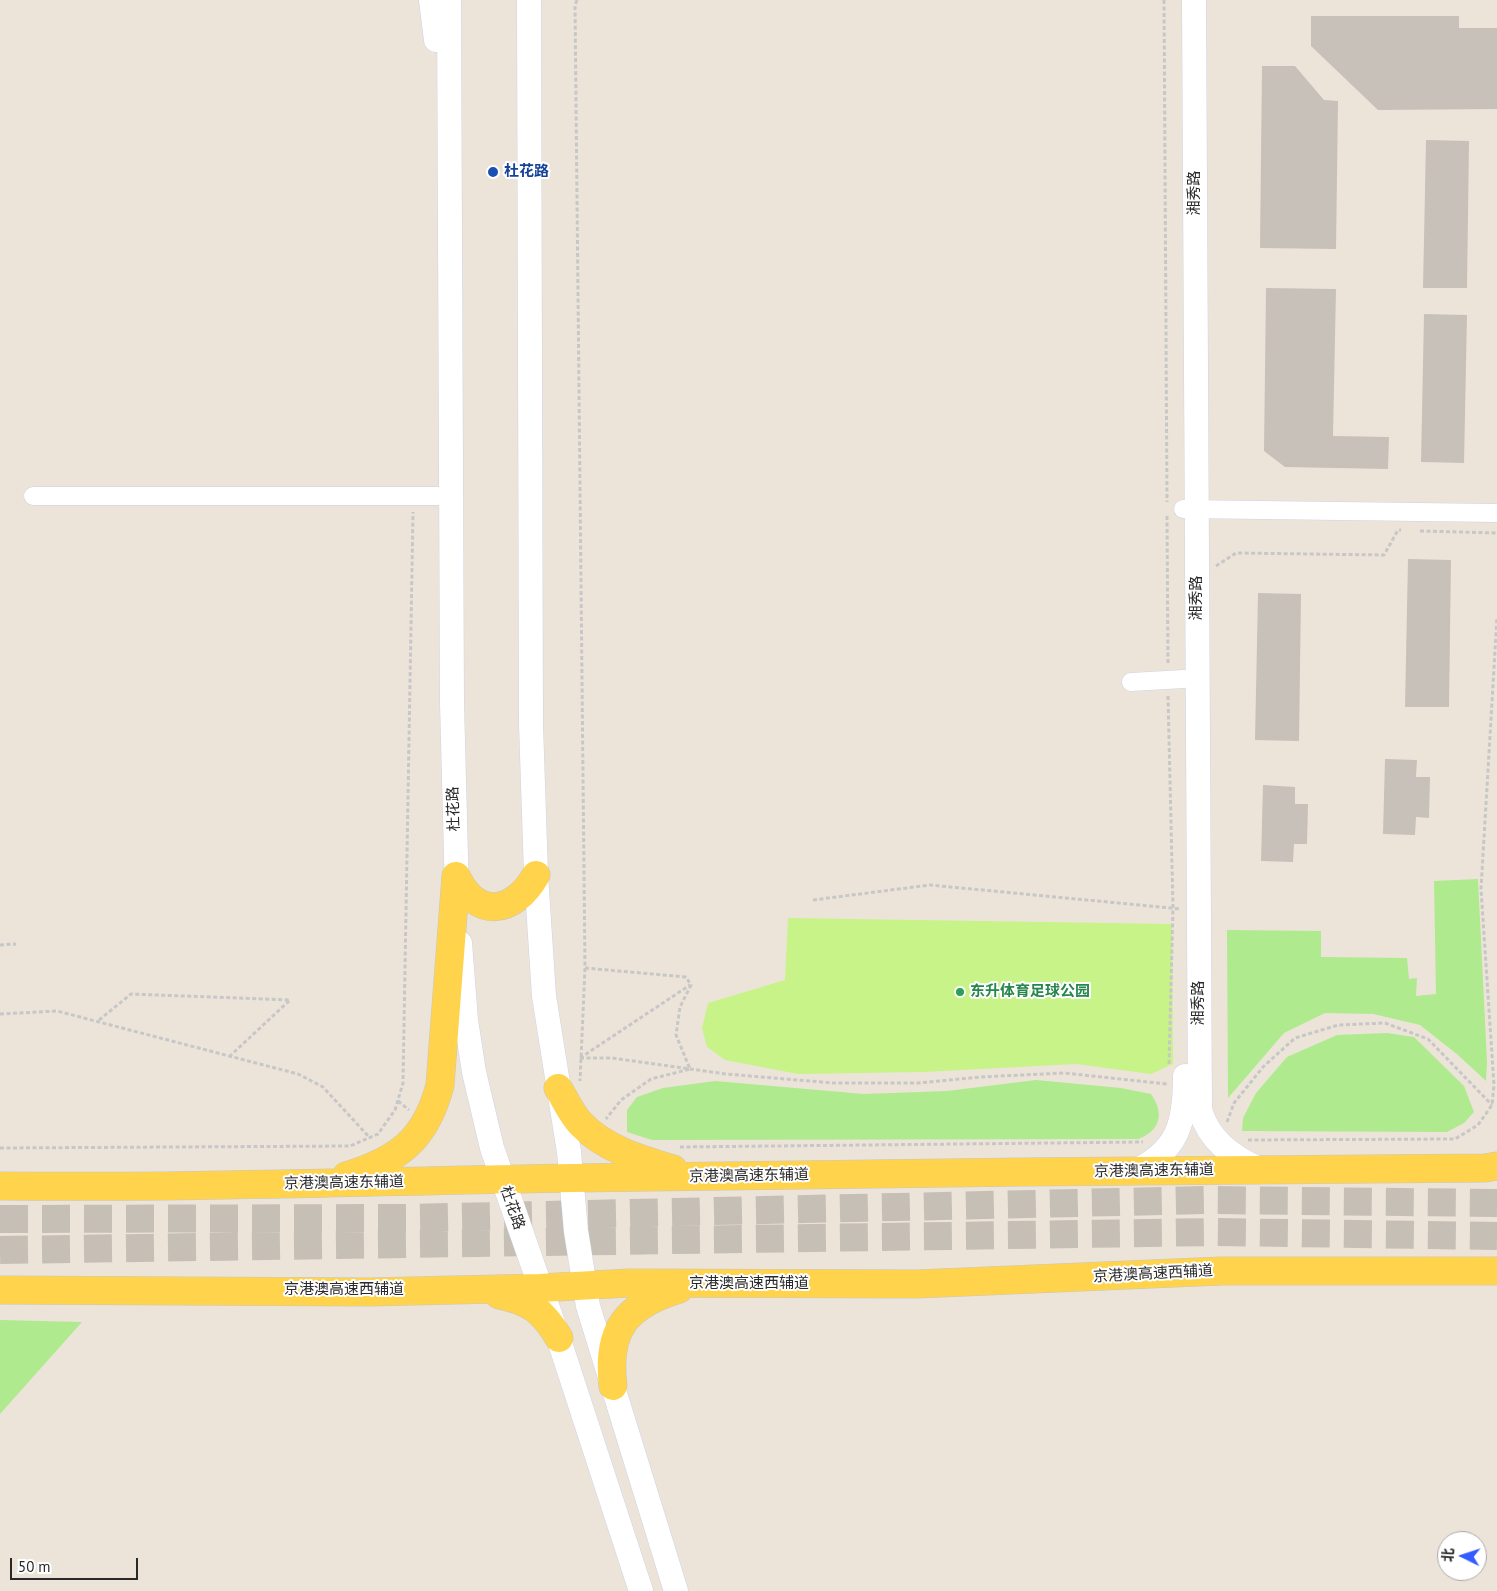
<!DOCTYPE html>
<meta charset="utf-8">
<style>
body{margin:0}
#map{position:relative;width:1497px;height:1591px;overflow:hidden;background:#ede4d9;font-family:"PT Sans","Noto Sans SC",sans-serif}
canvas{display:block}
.north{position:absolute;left:1437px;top:1531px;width:50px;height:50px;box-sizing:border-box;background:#fff;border:1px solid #a9a9a9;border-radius:50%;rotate:274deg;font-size:14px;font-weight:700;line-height:20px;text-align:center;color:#292929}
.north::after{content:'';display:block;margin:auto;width:18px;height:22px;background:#345cff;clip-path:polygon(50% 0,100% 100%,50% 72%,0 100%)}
.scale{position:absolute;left:10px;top:1558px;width:128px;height:22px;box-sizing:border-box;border:2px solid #292929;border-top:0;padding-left:6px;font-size:15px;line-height:18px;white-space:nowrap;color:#292929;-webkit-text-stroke:4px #fff;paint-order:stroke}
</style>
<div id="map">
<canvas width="1497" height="1591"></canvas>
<div class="north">北</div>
<div class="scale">50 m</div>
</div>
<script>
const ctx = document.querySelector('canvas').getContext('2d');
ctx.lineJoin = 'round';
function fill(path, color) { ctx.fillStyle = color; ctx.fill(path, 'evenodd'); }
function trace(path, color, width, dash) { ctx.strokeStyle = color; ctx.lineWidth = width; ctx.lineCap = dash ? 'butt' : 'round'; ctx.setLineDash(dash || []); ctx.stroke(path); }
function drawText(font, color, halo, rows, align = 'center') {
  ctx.font = font + ' "PT Sans","Noto Sans SC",sans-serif'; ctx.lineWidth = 4; ctx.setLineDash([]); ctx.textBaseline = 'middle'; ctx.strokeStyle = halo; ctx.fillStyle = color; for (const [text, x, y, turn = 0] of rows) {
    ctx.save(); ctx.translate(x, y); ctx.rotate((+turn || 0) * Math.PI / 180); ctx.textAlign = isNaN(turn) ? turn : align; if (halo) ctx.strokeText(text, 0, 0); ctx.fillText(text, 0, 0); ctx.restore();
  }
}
fill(new Path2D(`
 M1478 879 1487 1062 1486 1081 1458 1055 1420 1025 1373 1014 1325 1013 1284 1033 1228 1098 1227 930 1321 931V957L1407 958 1409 979 1417 978 1416 996 1436 994 1434 881Z
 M1387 1033 1414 1037 1464 1086 1474 1112 1464 1123 1447 1132 1242 1131 1243 1118 1256 1093 1287 1057 1337 1035Z
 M1036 1080 1121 1088 1151 1094C1165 1114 1160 1131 1138 1139L652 1140 627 1132V1110L637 1097 663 1088 715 1081 864 1094 947 1091Z
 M0 1320 82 1322 0 1414Z`), '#afea8e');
fill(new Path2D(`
 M788 918 1172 924 1173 1064 1151 1074 1076 1064 924 1072 798 1074 725 1060 707 1047 702 1028 708 1003 785 980Z`), '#c7f389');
fill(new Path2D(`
 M1311 16H1459V28H1497V109L1378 110 1311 46Z
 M1262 66H1295L1324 100 1338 101 1336 249 1260 248Z
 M1426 140 1469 141 1467 288H1423Z
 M1266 288 1336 289 1333 436 1389 437 1388 469 1285 467 1264 451Z
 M1424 314 1467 315 1464 463 1421 462Z
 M1408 559 1451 560 1449 707H1405Z
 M1258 593 1301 594 1299 741 1255 740Z
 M1385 759 1417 760 1416 777H1430L1429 818 1416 817 1415 835 1383 834Z
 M1263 785 1295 787V804H1308L1307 844H1294L1293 862 1261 861Z`), '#c8c1b9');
trace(new Path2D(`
 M0 1219 408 1218 1208 1200 1497 1203
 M0 1250 1216 1232 1497 1236`), '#c6bfb6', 28, [28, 14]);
const street = new Path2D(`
 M33 496H451
 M1183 509 1497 513
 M1131 682 1184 679`);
const secondary = new Path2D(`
 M431 0 436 40
 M449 0 452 703 457 894
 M529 0 531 724 536 875 544 996 569 1152 576 1231 588 1306 676 1591
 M1194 0 1200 1110C1209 1140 1231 1156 1259 1169
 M460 943 466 1020 474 1072 492 1148 560 1343 641 1591
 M1133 1172C1178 1151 1185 1124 1185 1076`);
const primary = new Path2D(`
 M456 876C477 920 514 914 536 875
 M558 1088C565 1099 571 1114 581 1124 605 1149 640 1159 673 1169
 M346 1176C398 1160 426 1140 440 1085L456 876
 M0 1186C192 1188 383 1181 575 1178 878 1174 1182 1169 1485 1168L1497 1166
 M0 1290 369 1292 540 1288 629 1283 917 1284 1221 1271H1497
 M499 1295C530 1301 543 1311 559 1338
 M613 1386C606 1330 626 1305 679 1289`);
trace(street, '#ced2e4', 19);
trace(secondary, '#ced2e4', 25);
trace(primary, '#c7c7c7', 29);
trace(new Path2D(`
 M577 0 575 5 585 968 580 1081
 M1164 0 1167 502
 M1167 516 1168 664
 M1420 531 1497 533
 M1216 566 1236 553 1384 555 1398 530H1401
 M1168 696 1173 908 1169 1064
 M813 900 930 885 1181 909
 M0 945 16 944
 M585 968 686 977 691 985 680 1007 676 1035 690 1069 651 1079 621 1100 606 1119
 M0 1014 57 1011 298 1074 323 1087 370 1138
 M99 1020 131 994 290 1000 231 1055
 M580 1058H612L726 1074 833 1083H918L981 1077 1064 1073 1167 1084
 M580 1058 690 985
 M398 1101 409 1110
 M1227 1122 1234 1103 1263 1067 1295 1038 1338 1025 1385 1023 1428 1039 1492 1105
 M1248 1140 1455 1139 1478 1125 1492 1105 1494 1085 1481 889 1497 617
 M680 1147 1143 1142
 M0 1148 350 1146 378 1134 395 1110 403 1083 413 512`), '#c7c7c7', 3, [4, 2.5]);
trace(street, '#fff', 18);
trace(secondary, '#fff', 24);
trace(primary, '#ffd34c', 28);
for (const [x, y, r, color] of [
 [493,172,6,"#1a4fb4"],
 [960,992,5,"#2e9e5b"]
]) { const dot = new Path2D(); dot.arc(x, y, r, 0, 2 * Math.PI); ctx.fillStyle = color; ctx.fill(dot); trace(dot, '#fff', 2); }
drawText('bold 15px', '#164399', '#fff', [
 ["杜花路",504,172]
], 'left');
drawText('15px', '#292929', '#fff', [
 ["湘秀路",1195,193,-90],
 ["湘秀路",1197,598,-90],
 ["杜花路",454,809,-92],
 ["湘秀路",1199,1003,-90],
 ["京港澳高速东辅道",1154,1171,-1],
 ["京港澳高速东辅道",749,1176,-1],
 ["京港澳高速东辅道",344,1183,-1],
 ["杜花路",512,1208,71],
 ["京港澳高速西辅道",1153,1274,-3],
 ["京港澳高速西辅道",749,1284],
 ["京港澳高速西辅道",344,1290]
]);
drawText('bold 15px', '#27864d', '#fff', [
 ["东升体育足球公园",970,992]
], 'left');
</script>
